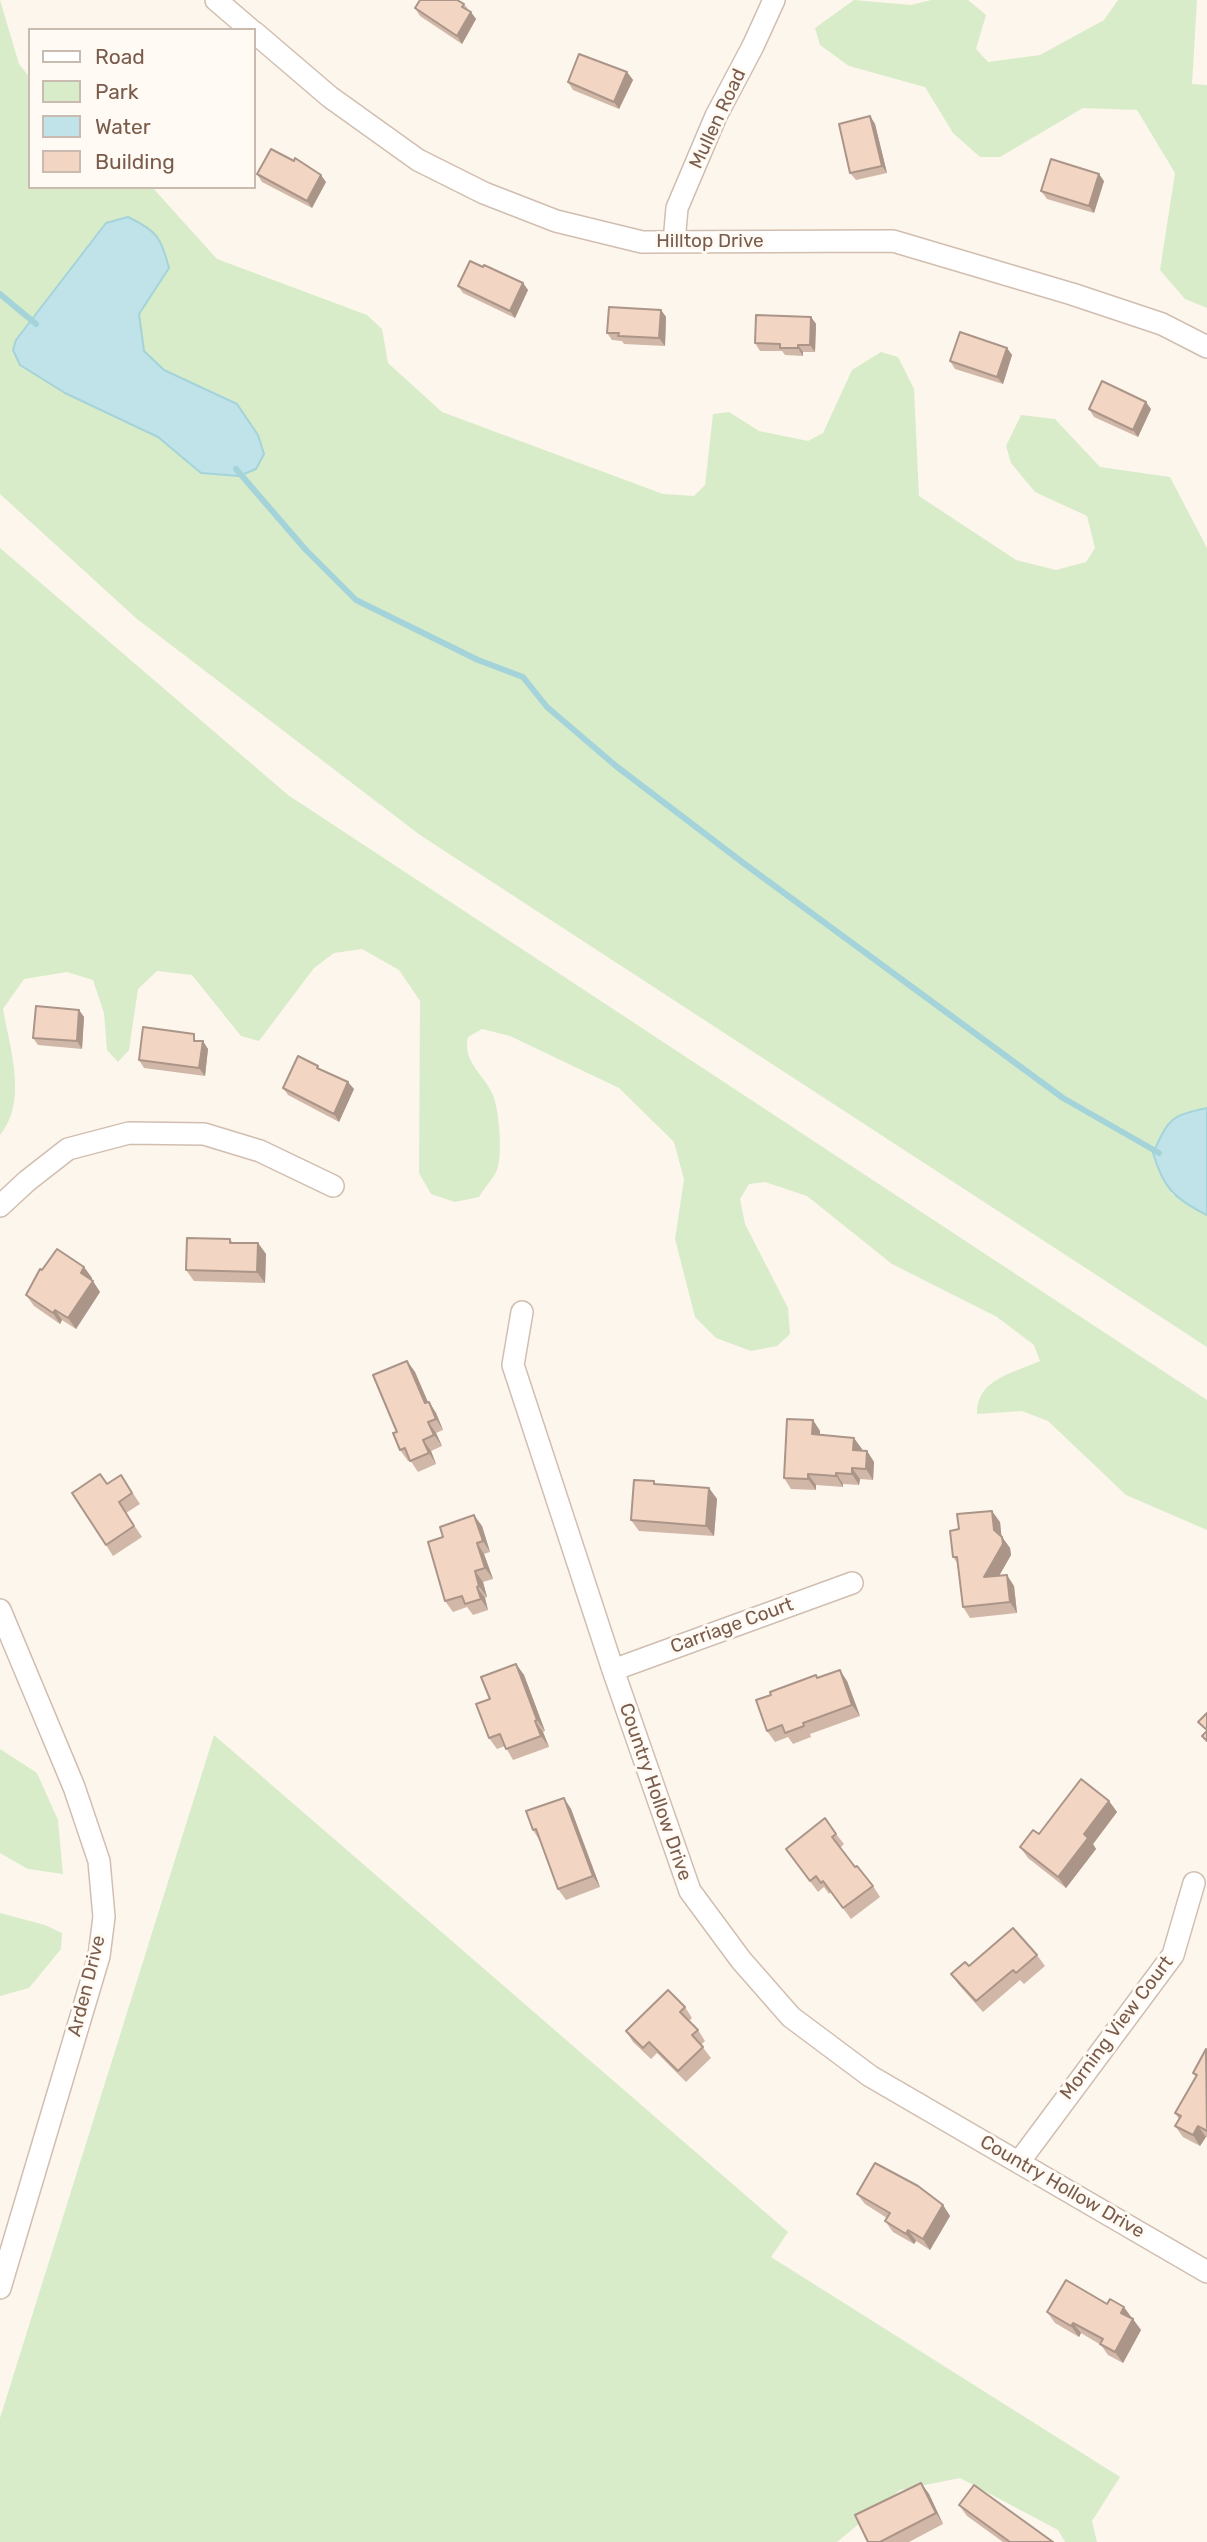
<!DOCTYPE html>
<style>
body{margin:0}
#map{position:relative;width:1207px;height:2542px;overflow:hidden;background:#fdf6ec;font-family:Rubik,sans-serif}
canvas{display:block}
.legend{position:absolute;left:28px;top:28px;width:228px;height:161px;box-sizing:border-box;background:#fffaf3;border:2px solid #cabbb1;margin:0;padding:9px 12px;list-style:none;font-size:21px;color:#7a5c4d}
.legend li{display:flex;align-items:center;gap:14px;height:35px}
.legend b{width:35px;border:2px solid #cabbb1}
</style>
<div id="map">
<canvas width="1207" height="2542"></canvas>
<ul class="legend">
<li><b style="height:9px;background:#fff"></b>Road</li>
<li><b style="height:19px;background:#d8ecc9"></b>Park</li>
<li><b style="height:19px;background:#bfe3e8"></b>Water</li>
<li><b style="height:19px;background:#f3d5c3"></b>Building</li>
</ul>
</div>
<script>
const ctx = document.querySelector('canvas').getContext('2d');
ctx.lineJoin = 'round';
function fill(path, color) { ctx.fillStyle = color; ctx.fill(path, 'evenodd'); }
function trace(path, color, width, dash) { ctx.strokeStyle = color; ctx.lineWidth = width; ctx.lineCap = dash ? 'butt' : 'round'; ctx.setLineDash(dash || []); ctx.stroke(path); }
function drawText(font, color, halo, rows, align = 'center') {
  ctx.font = font + ' Rubik,sans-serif'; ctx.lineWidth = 6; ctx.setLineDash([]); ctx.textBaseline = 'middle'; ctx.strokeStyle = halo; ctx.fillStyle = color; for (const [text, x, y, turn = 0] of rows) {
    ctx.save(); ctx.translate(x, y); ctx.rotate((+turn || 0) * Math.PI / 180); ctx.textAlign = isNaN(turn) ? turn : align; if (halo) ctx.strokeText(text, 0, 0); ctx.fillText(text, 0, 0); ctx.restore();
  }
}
fill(new Path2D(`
 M0 0 19 64 30 78V187H152L217 259 367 315 382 329 388 363 442 412 663 494 694 496 705 485 713 414 729 412 759 431 808 441 823 433 852 370 881 352 898 357 914 389 919 496 1016 560 1056 570 1086 562 1095 548 1087 516 1035 492 1011 463 1006 446 1021 415 1055 419 1100 467 1170 477 1207 548V1108L1183 1113 1171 1193 1207 1215V1347L420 835 137 619 0 494ZM128 217C157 231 161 236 169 268L139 314 144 351 164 370 237 404 258 435 201 473 158 437 65 393 20 365 13 350 16 340 106 223Z
 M854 0 911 5 931 0H968L986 15 976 49 988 62 1040 55 1104 20 1118 0H1197L1192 84 1207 85V308L1185 299 1160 270 1175 173 1137 110 1083 108 1000 157H980L953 133 925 87 849 66 820 45 815 28Z
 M0 548 288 795 1207 1400V1530L1126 1495 1048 1421 1022 1411 977 1414C976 1379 1014 1373 1040 1361L1034 1345 997 1317 892 1264 807 1196 765 1182 749 1184 740 1199 745 1224 788 1308 790 1334 777 1346 751 1351 716 1338 695 1317 675 1239 684 1179 674 1142 619 1088 510 1036 482 1029 468 1037C462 1062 484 1074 493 1095 499 1110 503 1154 497 1170 493 1179 484 1188 479 1197L455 1202 431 1194 419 1173 420 1001 399 970 362 949 334 953 314 968 259 1041 241 1036 192 975 157 971 138 989 129 1050 118 1062 107 1050 104 1013 93 980 67 972 24 979 3 1009C10 1049 28 1101 0 1135Z
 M214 1735 788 2232 771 2257 1120 2477 1092 2521 1097 2542H1065L1058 2530 960 2478 900 2490 837 2542H0V2418Z
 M0 1749 37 1773 58 1820 63 1874 28 1869 0 1853Z
 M0 1913 45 1925 62 1933 61 1949 29 1988 0 1996Z`), '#d8ecc9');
const water = new Path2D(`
 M128 217C157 231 161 237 169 268L139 314 144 351 164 370 237 404 258 435 264 454 256 469 239 476 201 473 158 437 65 393 20 365 13 350 16 340 106 223Z
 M1207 1108V1215C1174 1199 1163 1187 1153 1153 1169 1119 1169 1116 1207 1108Z`);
fill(water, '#bfe3e8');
trace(water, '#a5d3da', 2);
trace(new Path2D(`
 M0 294 36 324
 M236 469 305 549 356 600 478 660 523 677 547 707 616 766 742 862 1063 1098 1159 1153`), '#a5d3da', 6);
const street = new Path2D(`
 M216 0 251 30
 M254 32 330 97 418 160 484 193 556 221 642 242 893 241 1072 294 1162 324 1207 347
 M674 242 677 208 716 116 753 46 774 0
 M0 1206 27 1181 68 1149 129 1133 204 1134 260 1151 333 1186
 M522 1312 513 1365 613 1670 690 1891 741 1960 791 2017 870 2076 1207 2272
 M0 1610 74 1787 99 1861 104 1917 99 1956 0 2288
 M613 1670 852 1583
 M1019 2162 1173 1955 1194 1883`);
trace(street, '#d1beb0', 24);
trace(street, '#fff', 21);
fill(new Path2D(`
 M464 4 476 19 462 44 420 16 415 8Z
 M627 72 633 80 619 109 573 90 568 82Z
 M870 116 875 124 887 173 856 180 850 173Z
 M257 174 326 182 312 208 262 182Z
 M1104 181 1094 213 1047 199 1041 191Z
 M483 267 523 283 528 290 515 318 463 293 458 286Z
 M661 310 666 317 665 346 624 344 622 341 612 340 607 333Z
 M811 317 816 324 815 352H803V356L785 355 782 351H760L755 343Z
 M1007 348 1012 355 1003 384 955 369 950 361Z
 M1089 409H1151L1138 437 1094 417Z
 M79 1010 84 1017 82 1049 38 1045 33 1038Z
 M199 1041 208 1049 205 1076 144 1068 139 1060Z
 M320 1069 354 1089 339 1122 288 1095 283 1088Z
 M230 1239 233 1243H258L266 1254 265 1283 194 1281 186 1270Z
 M84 1267 92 1278 91 1280 100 1292 76 1329 62 1320 60 1324 34 1306 26 1295 42 1270Z
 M407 1361 415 1372 428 1402H429L436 1413 443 1430 436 1433 442 1446 431 1451 436 1464 418 1472 410 1460 408 1461 400 1450 397 1432Z
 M813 1420 820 1431V1435L854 1438 861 1451H867L874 1462 873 1480 860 1479 859 1485 843 1484V1487L816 1485V1490L791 1489 784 1478Z
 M121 1475 140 1504 126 1513 142 1537 113 1556 106 1545 107 1484Z
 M654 1481 656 1484 709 1488 717 1499 714 1536 639 1531 631 1520Z
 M1000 1522 1001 1536 1010 1548 1011 1555 999 1576 1014 1586 1017 1613 970 1618 963 1607 958 1564 953 1557Z
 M482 1526 490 1552 484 1554 493 1579 483 1582 487 1597 485 1598 488 1610 473 1615 467 1607 453 1612 445 1601Z
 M516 1664 524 1675 545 1731 543 1732 549 1747 513 1760 505 1746 497 1749 489 1738 490 1699Z
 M816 1675 818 1678 847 1681 860 1716 810 1734 811 1737 793 1744 788 1737 775 1742 767 1731 771 1695Z
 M564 1798 571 1809 600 1887 566 1900 558 1889 540 1841 533 1830Z
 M1109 1801 1117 1812 1093 1844 1096 1849 1066 1888 1028 1858 1020 1847Z
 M836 1834 844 1844 840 1848 855 1867 873 1886 880 1897 851 1919 831 1892 829 1894 824 1887 818 1892 786 1849Z
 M1037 1955 1045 1966 1024 1984 1020 1980 983 2012 959 1985 951 1974 969 1966Z
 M685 2007 692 2018 689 2021 698 2030 705 2041 701 2045 711 2058 686 2082 657 2053 651 2059 633 2042 626 2031Z
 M1207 2050V2137H1206L1200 2146 1183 2137 1175 2126 1179 2119 1175 2113 1196 2077 1193 2073Z
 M857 2194 943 2205 950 2216 930 2250 916 2241 914 2244 893 2232 885 2221 887 2218 865 2204Z
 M1047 2312 1132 2319 1141 2330 1123 2363 1108 2355 1101 2345 1081 2333 1079 2337 1055 2323Z
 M921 2483 929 2494 943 2524 909 2542H868Z
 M959 2505 1053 2542H1003L967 2516Z`), '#d1b7a8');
fill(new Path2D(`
 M471 12 476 19 462 44 457 36Z
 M627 72 633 80 619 109 614 102Z
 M870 116 875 124 887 173 882 166Z
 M1099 174 1104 181 1094 213 1089 206Z
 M321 175 326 182 312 208 307 201Z
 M523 283 528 290 515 318 510 311Z
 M661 310 666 317 665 346 659 338Z
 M811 317 816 324 815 352 810 345Z
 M798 345 803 352V356L798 348Z
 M1007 348 1012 355 1003 384 997 377Z
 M1146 402 1151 409 1138 437 1133 430Z
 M79 1010 84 1017 82 1049 77 1041Z
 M203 1041 208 1049 205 1076 199 1068Z
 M348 1082 354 1089 339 1122 334 1114Z
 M258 1243 266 1254 265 1283 257 1272Z
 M84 1267 92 1278 88 1284 81 1273Z
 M93 1281 100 1292 76 1329 68 1318Z
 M55 1310 62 1320 60 1324 53 1313Z
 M407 1361 415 1372 433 1414 425 1403Z
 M429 1402 436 1413 443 1430 436 1419Z
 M813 1420 820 1431V1445L812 1434Z
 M428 1422 436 1433 442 1446 434 1435Z
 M854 1438 862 1449 861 1461 853 1450Z
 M423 1440 431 1451 436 1464 429 1453Z
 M867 1451 874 1462 873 1480 866 1469Z
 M852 1468 860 1479 859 1485 852 1474Z
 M836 1473 843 1484V1487L836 1476Z
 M808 1474 816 1485V1490L808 1479Z
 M709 1488 717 1499 714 1536 706 1526Z
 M992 1511 1000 1522 1002 1541 994 1530Z
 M474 1515 482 1526 490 1552 483 1541Z
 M1002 1537 1010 1548 1011 1555 992 1588 984 1577Z
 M477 1543 484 1554 493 1579 485 1568Z
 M475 1571 483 1582 487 1597 479 1586Z
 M1007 1575 1014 1586 1017 1613 1010 1602Z
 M477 1587 485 1598 488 1610 481 1599Z
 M516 1664 524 1675 545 1731 537 1720Z
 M840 1670 847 1681 860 1716 852 1705Z
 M535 1721 543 1732 549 1747 541 1736Z
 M564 1798 571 1809 600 1887 593 1876Z
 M1109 1801 1117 1812 1093 1844 1096 1849 1066 1888 1058 1877 1084 1834Z
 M1198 2126 1206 2137 1200 2146 1193 2135Z
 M943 2205 950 2216 930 2250 923 2239Z
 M908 2230 916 2241 914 2244 906 2234Z
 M1124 2307 1132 2318 1121 2313Z
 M1133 2319 1141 2330 1123 2363 1115 2352Z
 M1073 2323 1081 2333 1079 2337 1071 2326Z
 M921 2483 929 2494 943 2524 936 2513Z`), '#aa9588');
const building = new Path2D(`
 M420 0H457L464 4 462 7 471 12 457 36 415 8Z
 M579 54 627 72 614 102 568 82Z
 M870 116 882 166 850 173 839 124Z
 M271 149 294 161 295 158 321 175 307 201 257 174Z
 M1051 159 1099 174 1089 206 1041 191Z
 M470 261 483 267 484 265 523 283 510 311 458 286Z
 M609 307 661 310 659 338 618 336 619 333H607Z
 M756 315 811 317 810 345H798V348H780V344L755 343Z
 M960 332 1007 348 997 377 950 361Z
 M1102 381 1146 402 1133 430 1089 409Z
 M36 1006 79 1010 77 1041 33 1038Z
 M143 1027 194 1034V1041H203L199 1068 139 1060Z
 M298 1056 318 1066 317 1068 348 1082 334 1114 283 1088Z
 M187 1238 230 1239V1243H258L257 1272 186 1270Z
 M57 1249 84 1267 81 1273 93 1281 68 1318 55 1310 53 1313 26 1295 40 1269 42 1270Z
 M407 1361 425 1403 429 1402 436 1419 428 1422 434 1435 423 1440 429 1453 410 1461 405 1448 400 1450 393 1433 397 1432 373 1375Z
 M787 1419 813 1420 812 1434 854 1438 853 1450 867 1451 866 1469 852 1468V1474L836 1473V1476L808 1474V1479L784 1478Z
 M100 1474 107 1484 121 1475 132 1493 119 1502 134 1526 106 1545 72 1493Z
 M634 1480 654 1481V1484L709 1488 706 1526 631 1520Z
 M992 1511 994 1530 1002 1537 1003 1544 984 1577 1007 1575 1010 1602 963 1607 957 1557H953L950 1531 959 1529 957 1514Z
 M474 1515 483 1541 477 1543 485 1568 475 1571 479 1586 477 1587 481 1599 465 1604 462 1596 445 1601 428 1542 443 1537 440 1527Z
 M516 1664 537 1720 535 1721 541 1736 506 1749 500 1734 489 1738 476 1704 490 1699 481 1677Z
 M840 1670 852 1705 803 1723 804 1726 785 1733 782 1725 767 1731 756 1700 771 1695 770 1692 816 1675 817 1678Z
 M1207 1713V1730L1198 1722Z
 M1207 1731V1741L1202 1736Z
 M1081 1779 1109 1801 1084 1834 1088 1838 1058 1877 1020 1847 1033 1830 1039 1834Z
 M564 1798 593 1876 558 1889 536 1829 533 1830 526 1811Z
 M825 1818 836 1834 832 1837 855 1867 857 1866 873 1886 843 1908 823 1881 821 1883 816 1876 810 1881 786 1849Z
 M1013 1928 1037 1955 1016 1973 1013 1970 976 2001 951 1974 965 1962 969 1966Z
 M668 1990 685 2007 680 2012 698 2030 692 2035 703 2047 678 2071 649 2042 643 2048 626 2031Z
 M1206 2049 1207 2131 1198 2126 1193 2135 1175 2126 1181 2116 1175 2113 1197 2075 1193 2073Z
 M875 2163 918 2186 943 2205 923 2239 908 2230 906 2234 885 2221 890 2213 857 2194Z
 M1066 2280 1107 2304 1110 2299 1124 2307 1121 2313 1133 2319 1115 2352 1100 2344 1103 2339 1073 2323 1071 2326 1047 2312Z
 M921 2483 936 2513 880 2542H868L855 2515Z
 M974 2485 1053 2542H1010L959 2505Z`);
fill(building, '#f3d5c3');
trace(building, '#aa9588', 2);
drawText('19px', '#7a5c4d', '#fffaf3', [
 ["Mullen Road",718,119,-65],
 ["Hilltop Drive",710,242],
 ["Carriage Court",732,1626,-20],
 ["Country Hollow Drive",655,1792,71],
 ["Arden Drive",87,1986,-76],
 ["Morning View Court",1117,2028,-53],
 ["Country Hollow Drive",1062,2187,30]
]);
</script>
